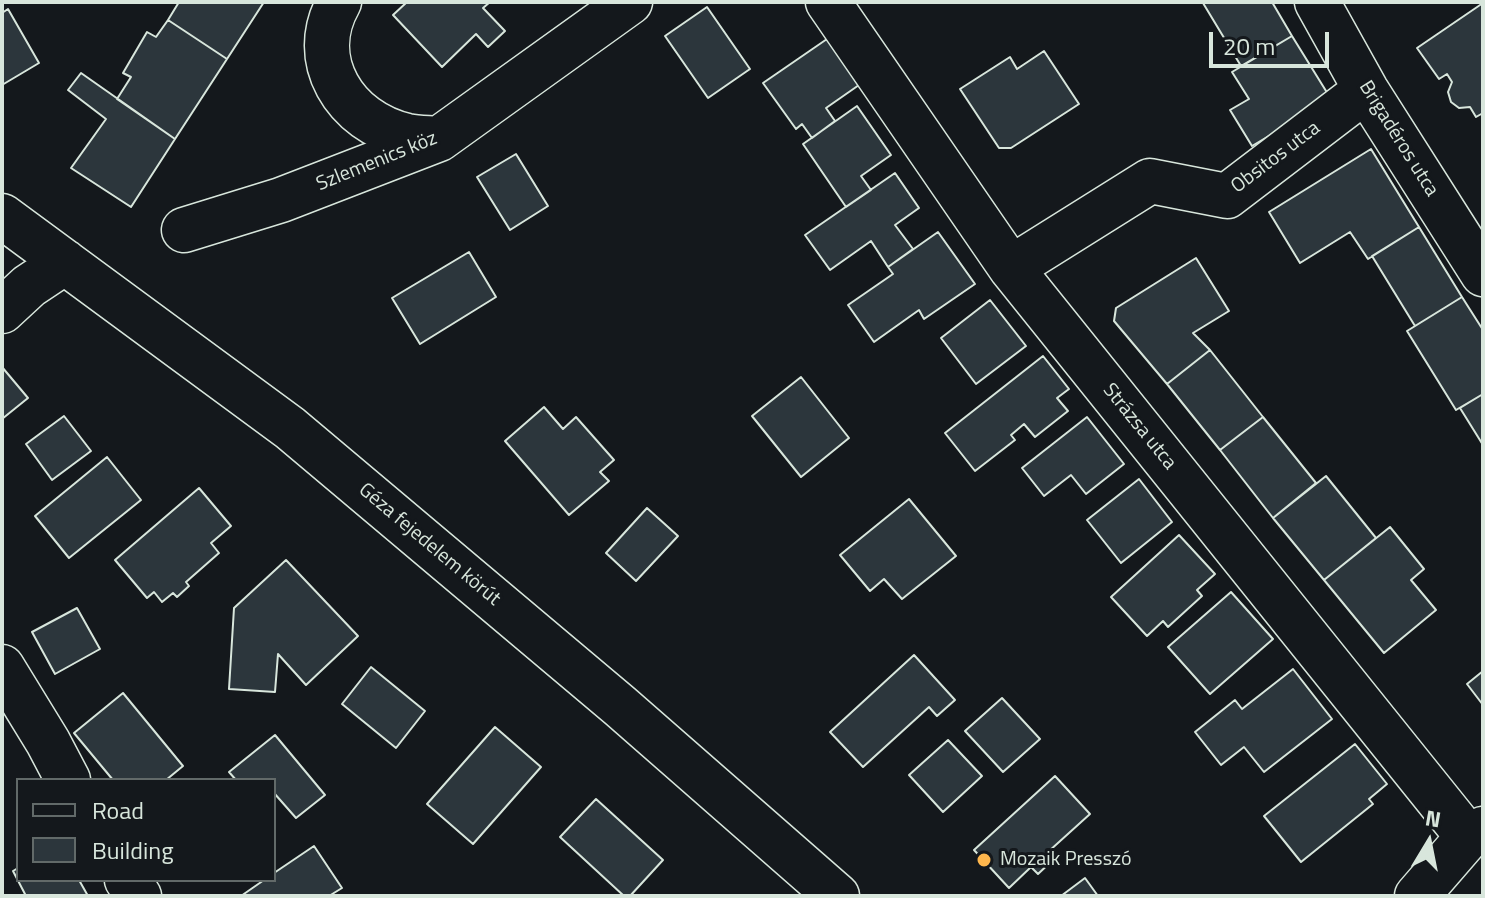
<!DOCTYPE html>
<meta charset="utf-8">
<style>
body{margin:0}
#map{position:relative;width:1485px;height:898px;overflow:hidden;background:#14181c;font-family:"Titillium Web",sans-serif}
canvas{display:block}
.frame{position:absolute;inset:0;border:4px solid #d8e6dc;pointer-events:none}
.legend{position:absolute;left:16px;top:778px;width:260px;height:104px;box-sizing:border-box;background:#14181c;border:2px solid #626a69;margin:0;padding:10px 14px;list-style:none;font-size:24px;color:#d8e6dc}
.legend li{display:flex;align-items:center;gap:16px;height:40px}
.legend b{width:40px;border:2px solid #626a69}
.north{position:absolute;left:1389px;top:802px;width:80px;height:80px;-webkit-text-stroke:6px #14181c;paint-order:stroke;rotate:10deg;font-size:22px;font-weight:700;line-height:32px;text-align:center;color:#d8e6dc}
.north::after{content:'';display:block;margin:auto;width:28px;height:36px;background:#d8e6dc;clip-path:polygon(50% 0,100% 100%,50% 72%,0 100%)}
.scale{position:absolute;left:1209px;top:32px;width:120px;height:36px;box-sizing:border-box;border:4px solid #d8e6dc;border-top:0;padding-left:10px;font-size:24px;line-height:28px;white-space:nowrap;color:#d8e6dc;-webkit-text-stroke:6px #14181c;paint-order:stroke}
</style>
<div id="map">
<canvas width="1485" height="898"></canvas>
<div class="frame"></div>
<ul class="legend">
<li><b style="height:10px;background:#14181c"></b>Road</li>
<li><b style="height:22px;background:#2c363c"></b>Building</li>
</ul>
<div class="north">N</div>
<div class="scale">20 m</div>
</div>
<script>
const ctx = document.querySelector('canvas').getContext('2d');
ctx.lineJoin = 'round';
function fill(path, color) { ctx.fillStyle = color; ctx.fill(path, 'evenodd'); }
function trace(path, color, width, dash) { ctx.strokeStyle = color; ctx.lineWidth = width; ctx.lineCap = dash ? 'butt' : 'round'; ctx.setLineDash(dash || []); ctx.stroke(path); }
function drawText(font, color, halo, rows, align = 'center') {
  ctx.font = font + ' "Titillium Web",sans-serif'; ctx.lineWidth = 6; ctx.setLineDash([]); ctx.textBaseline = 'middle'; ctx.strokeStyle = halo; ctx.fillStyle = color; for (const [text, x, y, turn = 0] of rows) {
    ctx.save(); ctx.translate(x, y); ctx.rotate((+turn || 0) * Math.PI / 180); ctx.textAlign = isNaN(turn) ? turn : align; if (halo) ctx.strokeText(text, 0, 0); ctx.fillText(text, 0, 0); ctx.restore();
  }
}
const building = new Path2D(`
 M179 2H264L227 59 168 20Z
 M407 2H490L483 8 505 31 488 47 476 34 442 67 393 15Z
 M1205 2H1272L1292 36 1241 66 1203 3Z
 M1483 3V113L1476 117 1470 107 1459 108 1451 102 1448 92 1452 82 1447 74 1439 79 1417 48Z
 M707 7 750 69 708 98 665 36Z
 M8 9 39 63 2 85V13Z
 M168 20 227 59 175 139 117 99 131 77 123 73 147 32 156 37Z
 M1292 36 1331 99 1252 146 1230 110 1249 99 1232 72Z
 M827 39 859 85 826 108 835 121 812 138 802 124 796 129 763 83Z
 M1044 51 1079 104 1011 148H999L960 89 1010 57 1017 69Z
 M81 73 175 139 131 207 71 168 106 119 68 90Z
 M857 106 891 155 861 176 871 190 846 207 803 144Z
 M1371 149 1419 227 1368 259 1350 232 1300 263 1269 212Z
 M516 154 548 206 510 230 477 177Z
 M895 173 919 208 895 225 913 249 888 267 871 241 830 270 805 235Z
 M1419 227 1462 297 1415 326 1372 256Z
 M938 232 975 284 924 319 919 310 874 342 848 305 893 274 888 267Z
 M469 252 496 297 420 344 392 298Z
 M1196 258 1229 311 1193 333 1210 350 1167 384 1114 321 1116 308Z
 M1462 297 1483 330V394L1456 410 1407 331Z
 M990 300 1026 346 976 384 941 338Z
 M1210 350 1263 417 1220 450 1167 384Z
 M1043 356 1069 389 1057 398 1068 411 1035 437 1024 424 1011 435 1015 440 975 471 945 433Z
 M2 367 28 398 2 419Z
 M801 377 849 438 801 477 752 416Z
 M1483 394V445L1460 408Z
 M544 407 563 429 576 417 614 460 600 472 609 481 569 515 505 441Z
 M64 416 91 451 52 480 26 444Z
 M1087 417 1124 464 1086 494 1071 475 1044 496 1022 468Z
 M1263 417 1316 483 1273 518 1220 450Z
 M107 457 141 500 69 558 35 516Z
 M1326 476 1376 538 1324 580 1273 518Z
 M1139 479 1172 522 1121 563 1087 520Z
 M199 488 231 526 211 543 219 553 186 582 189 586 177 597 173 593 162 602 154 592 147 598 115 560Z
 M909 499 956 556 902 599 884 579 870 591 840 555Z
 M647 508 678 536 636 581 606 553Z
 M1390 527 1424 569 1411 580 1436 610 1384 653 1324 580Z
 M1179 535 1215 574 1197 590 1202 596 1168 627 1163 621 1147 636 1111 597Z
 M286 560 358 636 306 685 278 654 275 692 229 689 234 608Z
 M1231 592 1273 639 1210 694 1168 647Z
 M77 608 100 649 55 674 32 632Z
 M914 655 955 700 937 716 929 707 863 767 830 732Z
 M371 667 425 711 396 748 342 704Z
 M1293 669 1332 719 1264 772 1244 747 1221 765 1195 732 1235 700 1242 709Z
 M1483 671V705L1467 684Z
 M123 693 183 766 166 780H113L74 733Z
 M1002 698 1040 739 1003 772 965 731Z
 M495 727 541 767 473 844 427 804Z
 M275 735 325 795 296 818 274 793V780H236L229 772Z
 M948 740 982 776 943 812 909 775Z
 M1355 744 1387 784 1369 799 1373 804 1301 862 1264 816Z
 M1055 776 1090 814 1048 852 1054 859 1038 874 1031 867 1009 888 974 850Z
 M596 799 663 860 630 896H624L560 837Z
 M314 846 342 888 329 896H241L264 880H274V873Z
 M18 868V880H79L88 896H26L13 871Z
 M1085 878 1098 896H1061Z`);
fill(building, '#2c363c');
trace(building, '#d8e6dc', 2);
const minor = new Path2D(`
 M339 2C306 60 345 122 407 136 417 138 428 138 439 139
 M828 2 1011 268 1468 837
 M1317 2 1366 90 1483 274
 M2 216 290 428 620 706 837 896
 M184 230 281 200 439 139 630 2
 M1011 268 1150 181 1227 196 1366 90
 M2 311 29 286 65 262
 M2 667 48 742 68 780
 M127 880 139 896
 M1417 896 1468 837 1483 829`);
trace(minor, '#d8e6dc', 47);
trace(minor, '#14181c', 44);
for (const [x, y, r, color] of [
 [984,860,8,"#ffb74d"]
]) { const dot = new Path2D(); dot.arc(x, y, r, 0, 2 * Math.PI); ctx.fillStyle = color; ctx.fill(dot); trace(dot, '#14181c', 3); }
drawText('20px', '#d8e6dc', '#14181c', [
 ["Brigadéros utca",1398,139,58],
 ["Obsitos utca",1276,158,-37],
 ["Szlemenics köz",377,162,-22],
 ["Strázsa utca",1139,427,51],
 ["Géza fejedelem körút",429,545,40]
]);
drawText('20px', '#d8e6dc', '#14181c', [
 ["Mozaik Presszó",1000,860]
], 'left');
</script>
